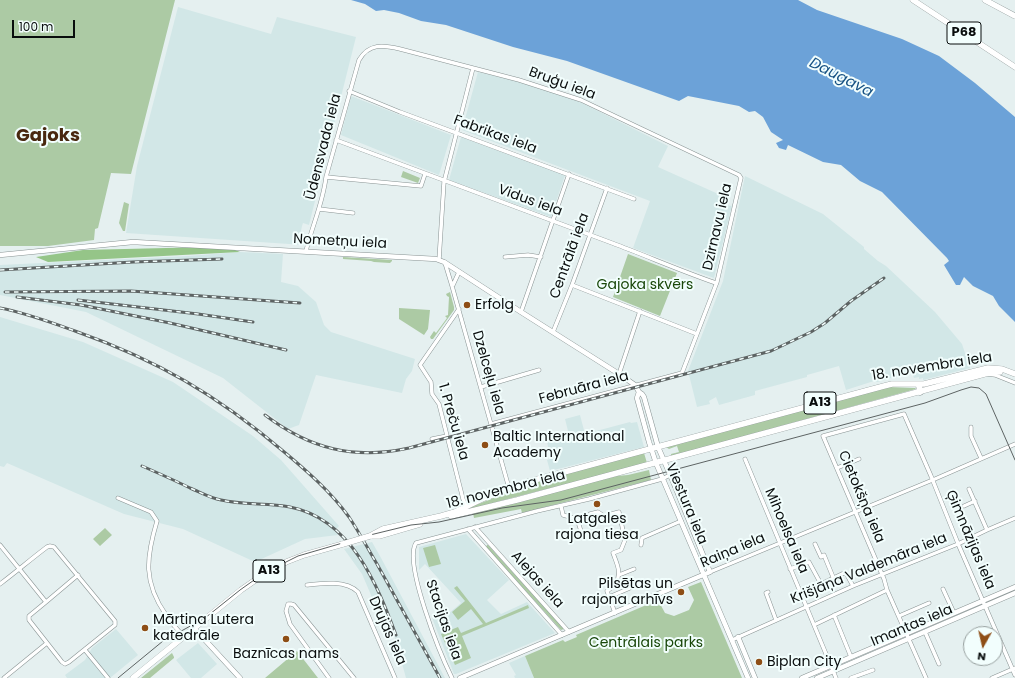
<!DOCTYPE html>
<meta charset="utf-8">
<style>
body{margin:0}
#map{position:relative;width:1015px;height:678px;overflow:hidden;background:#e5f0f0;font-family:Poppins,sans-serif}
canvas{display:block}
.north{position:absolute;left:963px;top:626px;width:40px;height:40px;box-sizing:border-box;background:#f2fefd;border:1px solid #959e9d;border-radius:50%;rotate:188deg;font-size:11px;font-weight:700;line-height:16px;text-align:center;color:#090d0d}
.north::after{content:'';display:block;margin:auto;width:14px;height:18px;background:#8e4e16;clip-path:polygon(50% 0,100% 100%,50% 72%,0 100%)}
.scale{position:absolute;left:12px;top:20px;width:63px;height:18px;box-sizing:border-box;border:2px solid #090d0d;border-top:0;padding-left:5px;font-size:12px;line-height:14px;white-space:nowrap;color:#090d0d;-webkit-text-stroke:3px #f2fefd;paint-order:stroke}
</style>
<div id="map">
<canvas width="1015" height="678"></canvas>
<div class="north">N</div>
<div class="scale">100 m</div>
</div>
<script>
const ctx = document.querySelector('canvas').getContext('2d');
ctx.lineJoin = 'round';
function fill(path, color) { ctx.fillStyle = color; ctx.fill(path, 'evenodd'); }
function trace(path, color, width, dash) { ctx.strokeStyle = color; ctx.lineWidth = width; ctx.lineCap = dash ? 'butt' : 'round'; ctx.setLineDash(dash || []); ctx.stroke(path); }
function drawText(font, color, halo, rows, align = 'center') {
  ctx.font = font + ' Poppins,sans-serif'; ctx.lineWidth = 4; ctx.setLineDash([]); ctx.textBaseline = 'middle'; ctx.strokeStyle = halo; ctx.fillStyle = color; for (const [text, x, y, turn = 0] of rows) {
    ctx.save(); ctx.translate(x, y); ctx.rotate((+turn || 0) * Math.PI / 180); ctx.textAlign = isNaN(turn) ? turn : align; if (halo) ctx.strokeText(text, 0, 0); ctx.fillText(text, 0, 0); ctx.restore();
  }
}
fill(new Path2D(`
 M178 7 271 34 277 17 356 37 309 225 303 223 302 226 301 231 306 237 304 245 126 233 137 166Z
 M478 72 533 85 580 102 668 146 658 167 725 197 726 201 724 205 732 206 714 278 633 248 650 201 462 130Z
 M351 96 451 135 439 175 341 135Z
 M461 137 565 175 551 217 449 180Z
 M745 176 823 214 864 247V249L878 261 886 266 935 312 962 344 970 368 923 380V378L919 379V377L914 378 912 372 877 382 874 381 846 390 839 366 807 375V377L755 391V395L719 405 716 397 709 401 710 404 697 407 688 371 723 281Z
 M240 252 283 254 281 282 298 286 316 302 324 325 331 332 415 359 412 371 406 379 402 393 316 375 299 425 288 429 223 378 86 312 0 295V265L188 256Z
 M0 317 83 342 173 382 253 436 281 460 339 526 335 530 338 535 305 539 255 562 183 529 124 514 7 463 4 467 0 466Z
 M580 415 585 434 630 422 631 423 637 422 644 447 550 471 547 460 550 459 547 441 569 435 565 419Z
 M466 534 509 580 487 600 501 614 527 602 555 633 456 674H454L432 618 444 613 448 614 461 603 425 564 419 570V547Z
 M372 542 380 556 445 678H406L395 638 383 607 377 609 362 574 344 549Z
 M116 629 138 655 110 678H67L65 675 85 660 92 648Z
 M198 643 217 664 201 678H191L176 660Z
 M525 656 534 678H515L514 676 516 675 509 663Z`), '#d2e7e7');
fill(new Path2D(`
 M0 0H175L131 174 111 173 98 228 95 229 94 240 48 246H0Z
 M403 171 420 178 418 183 401 177Z
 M124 202 129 204 125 231H123L119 223Z
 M628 254 677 273 660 316 613 297Z
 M343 257 392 260V261L390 263 374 262 371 261 343 259Z
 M450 292 454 307V310L433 339H431L430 337 434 331 436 333 447 318 445 316 448 315 449 297 447 296 446 294Z
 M399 308 430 310 428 329 424 335 399 319Z
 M888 387 915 388 916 389 671 456V454L679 452 677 446 669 449 666 447Z
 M644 453 647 463 477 507 472 509 471 507 526 485Z
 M649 470 651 480 522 513 521 509 474 518 473 513 617 476 628 475Z
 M105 528 112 535 100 546 93 539Z
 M435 545 441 564 429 567 423 548Z
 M487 545H488L564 629 561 630 486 547Z
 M701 582 742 678H534L525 656 563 640 565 642 577 637 576 635 658 600 665 613 674 616 689 610 694 600 688 587Z
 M457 586 486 623 528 605 529 608 462 636 471 658 455 665 441 634 458 627 461 633 483 624 471 609 458 620 452 612 465 601 454 588Z
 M297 651 318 678H265Z
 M172 653 174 657V658L150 678H141Z`), '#accaa4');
fill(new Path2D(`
 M208 247 235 250 240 252 48 262 36 257 83 250Z`), '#95c588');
fill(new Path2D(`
 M351 0H798L817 10 902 39 939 56 975 83 1015 117V322L999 306 993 296 973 286 964 277 960 285H956L944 265 949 261 947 258 882 192 860 181 841 165 823 162 788 145 786 150 779 148 776 143 783 140 771 132 763 117 755 111 749 112 739 106 688 96 679 101 567 61 513 47 446 25 421 21 399 13 384 10 376 11 365 4Z`), '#6ca2d8');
const minor = new Path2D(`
 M349 91 400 112 634 199
 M336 140C428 175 520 209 612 243 647 256 681 271 716 283
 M326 177 421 186 425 174
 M319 209 353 213
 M306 251C312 226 323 203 326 177L359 60C369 43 383 45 400 49L519 80 581 100 739 175 741 178 740 182 717 282 682 373 491 424
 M505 257 528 255 541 257
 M439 260 444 182 473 68
 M445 263 452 286 509 488
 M453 285 459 272
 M572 285 697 334
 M459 309 420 365 431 382 432 394 439 404 463 499 466 506
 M521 312 569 174
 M553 332 572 285 607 188
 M619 374 640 311
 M988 374 995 375 1015 383
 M481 387 539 370
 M971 427V436L981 458
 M432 439 447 436
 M745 459 836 678
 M837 468 859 459
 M969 489 987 530
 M118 498 151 512 157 521C146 558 143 582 166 615 171 623 178 630 184 637
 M561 506 563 515 577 519 583 537
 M964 506 975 501
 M590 514 598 512 604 516 619 512 625 540 621 550 613 553C618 567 621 570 616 585L607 591 615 613
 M475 527 569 632
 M468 529 562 635
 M815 544 821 557 824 555 833 577
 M0 545 46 602 29 616V620L62 662 65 664 69 662 115 625V621L54 547 50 546 47 547C31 559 16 572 0 584
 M641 545 642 538 681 521
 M790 569 809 562 821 584 844 573H846L853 586
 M710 572 935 479 1015 444
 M619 575 634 569
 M307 585C323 583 346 580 358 592L395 678
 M943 589 954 613
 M768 592 766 593 776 620
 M609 597 644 582
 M46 602 78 575
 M834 615 851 657
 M899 616 929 603
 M814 625 887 590
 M925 632 939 664
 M732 640 853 586 958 544 987 530 1015 518
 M85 650 108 678
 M4 678 47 643
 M329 678 290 624 286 611 288 604H291L294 605 354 678
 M452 678C441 656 403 563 416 543L537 511 589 499 662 479 670 475
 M851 678 873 670
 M926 678 887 590 884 579 823 436 904 414 931 476 959 546 1015 675
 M992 678 1015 668`);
const tertiary = new Path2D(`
 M0 255 133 242 436 259 444 262 521 312 619 374 635 385 639 392 642 394 644 397 658 447 672 479 710 572 460 678
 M639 392 637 398 649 442 656 463 748 678
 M194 628 240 678
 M738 637 755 678
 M802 678 1015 587
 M817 678 1015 593`);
const primary = new Path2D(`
 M913 0 1015 67
 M985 0 1015 16
 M451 516 517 500 992 372H1000
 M370 536 383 529 441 516 455 512 482 499 527 482 884 386 892 384H924L988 368 1002 369 1015 374
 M370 536H379L420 524
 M133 678 241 590 264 574 286 562 304 555 343 544`);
const trunk = new Path2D(`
 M919 385 920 392`);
trace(minor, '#899393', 4.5);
trace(tertiary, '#899393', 5.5);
trace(primary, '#899393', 6);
trace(trunk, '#899393', 7);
trace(minor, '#fff', 3.5);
trace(tertiary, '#fff', 4.5);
trace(primary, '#fff', 5.5);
trace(trunk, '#fff', 6);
trace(new Path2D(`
 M118 678 163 641 205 618 240 590 264 573 298 556 370 535 411 525 439 522 502 508 561 500 925 403 961 390 971 387 979 388 986 394 1015 460`), '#5d6363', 1);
const rail = new Path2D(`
 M0 270 133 262 222 259
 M5 292 131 291 300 303
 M17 297 81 305 170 323 286 350
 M78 300 198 314 253 322
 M0 308C26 313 50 322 75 331 157 360 217 395 283 451 307 471 331 492 349 517 359 532 368 549 377 564 398 602 419 640 440 678
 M265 415C310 449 354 460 409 448L771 351 811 332 825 323 851 301 884 278
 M142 466C158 473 174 480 190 488 200 492 210 498 221 500 243 505 267 503 290 507 351 519 377 584 396 635`);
trace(rail, '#5d6363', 3);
trace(rail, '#f2fefd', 1.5, [4.5]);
const primaryBridge = new Path2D(`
 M343 544 370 536`);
trace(primaryBridge, '#899393', 6, []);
trace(primaryBridge, '#fff', 5.5);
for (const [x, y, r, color] of [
 [467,305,4,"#8e4e16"],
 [485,445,4,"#8e4e16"],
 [597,504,4,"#8e4e16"],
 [681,592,4,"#8e4e16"],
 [145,628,4,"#8e4e16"],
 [286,639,4,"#8e4e16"],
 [759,662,4,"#8e4e16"]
]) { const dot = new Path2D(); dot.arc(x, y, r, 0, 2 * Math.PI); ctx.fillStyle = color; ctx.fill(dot); trace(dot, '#f2fefd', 1.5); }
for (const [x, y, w] of [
 [964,33,34],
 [820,403,32],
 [269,571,32]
]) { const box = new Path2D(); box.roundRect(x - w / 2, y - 11, w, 22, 3); ctx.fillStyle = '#f2fefd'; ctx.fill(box); trace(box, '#090d0d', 1); }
drawText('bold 13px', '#090d0d', null, [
 ["P68",964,33],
 ["A13",820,403],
 ["A13",269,571]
]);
drawText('14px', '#090d0d', '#f2fefd', [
 ["Bruģu iela",562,84,20],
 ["Fabrikas iela",495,135,20],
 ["Ūdensvada iela",324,147,-76],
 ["Vidus iela",530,201,20],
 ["Dzirnavu iela",718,227,-77],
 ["Nometņu iela",340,242,3],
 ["Centrālā iela",570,256,-70],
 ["18. novembra iela",932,367,-9],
 ["Dzelceļu iela",488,373,74],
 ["Februāra iela",584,388,-15],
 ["1. Preču iela",453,422,74],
 ["18. novembra iela",506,490,-14],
 ["Cietokšņa iela",861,497,67],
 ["Viestura iela",686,504,67],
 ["Mihoelsa iela",786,531,67],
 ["Ģimnāzijas iela",970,540,67],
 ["Raiņa iela",733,551,-23],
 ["Krišjāņa Valdemāra iela",869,569,-22],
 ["Alejas iela",537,580,48],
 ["Stacijas iela",443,620,71],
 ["Imantas iela",912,626,-23],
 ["Drujas iela",387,631,66]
]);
drawText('14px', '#194709', '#f2fefd', [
 ["Gajoka skvērs",645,285],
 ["Centrālais parks",646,643]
]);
drawText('14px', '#090d0d', '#f2fefd', [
 ["Erfolg",475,305],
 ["Baltic International",493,437],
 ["Academy",493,453],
 ["Latgales",597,519,"center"],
 ["rajona tiesa",597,535,"center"],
 ["Pilsētas un",673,584,"right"],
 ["rajona arhīvs",673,600,"right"],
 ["Mārtiņa Lutera",153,620],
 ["katedrāle",153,636],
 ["Baznīcas nams",286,654,"center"],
 ["Biplan City",767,662]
], 'left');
drawText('italic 15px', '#165183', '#f2fefd', [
 ["Daugava",841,78,27]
]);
drawText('bold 18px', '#48280f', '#f2fefd', [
 ["Gajoks",48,136]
]);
</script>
